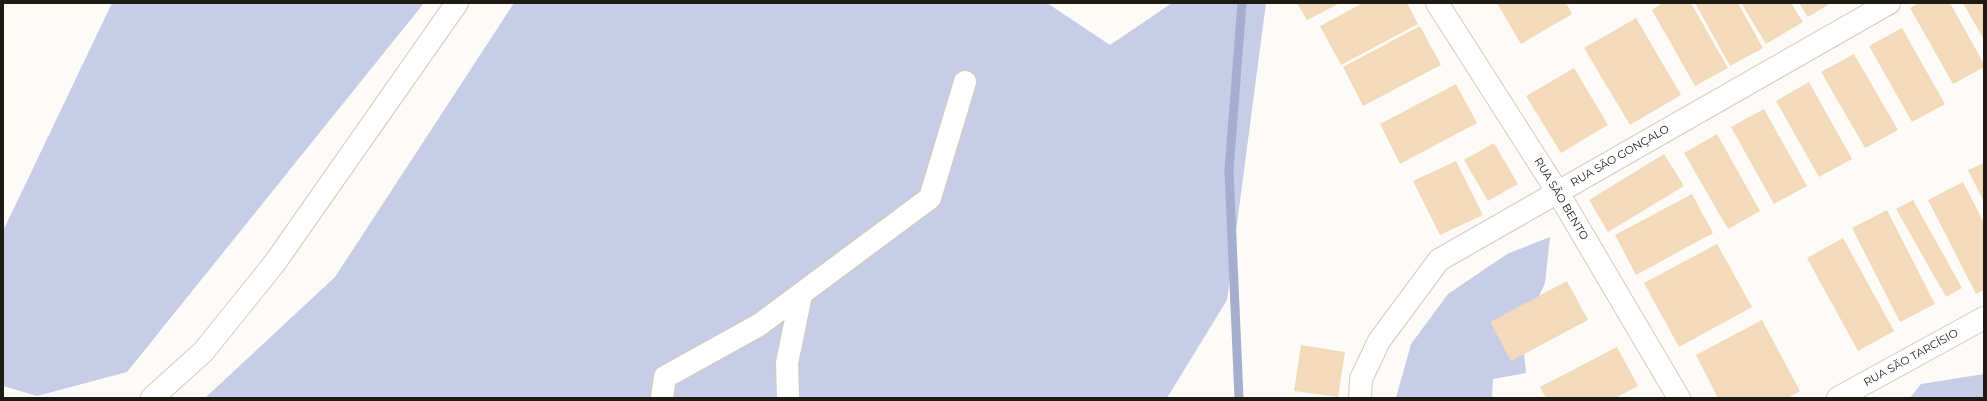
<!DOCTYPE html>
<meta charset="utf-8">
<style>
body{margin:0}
#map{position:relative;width:1987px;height:401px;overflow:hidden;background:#fdfbf7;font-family:Montserrat,sans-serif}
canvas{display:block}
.frame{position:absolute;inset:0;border:4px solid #1e1a14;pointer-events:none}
</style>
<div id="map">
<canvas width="1987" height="401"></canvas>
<div class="frame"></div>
</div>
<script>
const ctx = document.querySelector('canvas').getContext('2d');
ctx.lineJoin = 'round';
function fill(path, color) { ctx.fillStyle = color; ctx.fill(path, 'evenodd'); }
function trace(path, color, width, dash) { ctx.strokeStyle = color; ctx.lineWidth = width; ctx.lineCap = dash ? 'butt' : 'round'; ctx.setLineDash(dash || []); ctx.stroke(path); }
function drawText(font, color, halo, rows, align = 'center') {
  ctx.font = font + ' Montserrat,sans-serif'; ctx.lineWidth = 3; ctx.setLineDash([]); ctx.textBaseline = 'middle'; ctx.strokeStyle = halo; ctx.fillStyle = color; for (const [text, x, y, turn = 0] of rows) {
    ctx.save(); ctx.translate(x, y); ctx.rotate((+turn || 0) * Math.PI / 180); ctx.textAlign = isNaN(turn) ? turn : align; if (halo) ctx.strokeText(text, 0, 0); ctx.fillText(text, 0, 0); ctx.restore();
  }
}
fill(new Path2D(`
 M112 3H424L127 372 37 396 3 386V231Z
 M514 3H1047L1110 45 1172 3H1266L1227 300 1167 398H205L335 277Z
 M1550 237 1545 283 1522 334 1526 373 1493 379 1492 398H1396L1411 344 1448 294 1507 254Z
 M1984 374V398H1910L1921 384Z`), '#c7cde6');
trace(new Path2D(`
 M1239 398 1229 170 1242 3`), '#a6aecf', 9);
fill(new Path2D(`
 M1297 3H1340L1307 20Z
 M1363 3H1407L1418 24 1341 65 1320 26Z
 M1497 3H1566L1572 14 1521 44Z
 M1663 3H1691L1728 68 1695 86 1652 10Z
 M1695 3H1738L1763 48 1730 66Z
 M1741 3H1791L1803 22 1766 44Z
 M1799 3H1831L1808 17Z
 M1919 3H1950L1984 64V67L1953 84 1910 8Z
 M1963 3H1984V40Z
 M1636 18 1681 95 1630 125 1584 48Z
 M1420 26 1441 65 1363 106 1343 67Z
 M1902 28 1945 104 1912 122 1869 46Z
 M1854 54 1898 130 1865 148 1821 72Z
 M1574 68 1608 125 1561 153 1526 96Z
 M1809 82 1852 159 1819 177 1776 101Z
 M1456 84 1477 123 1400 164 1380 124Z
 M1764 109 1807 186 1774 204 1731 127Z
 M1717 134 1760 211 1728 229 1684 153Z
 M1494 143 1518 184 1488 201 1464 160Z
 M1664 154 1684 186 1608 232 1589 200Z
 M1456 161 1483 215 1440 235 1413 181Z
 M1984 163V202L1968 170Z
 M1963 182 1984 223V290L1976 294 1928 200Z
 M1692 194 1713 233 1636 275 1615 235Z
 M1913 200 1962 288 1946 297 1896 209Z
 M1887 210 1935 304 1900 322 1852 228Z
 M1843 238 1894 331 1858 351 1807 258Z
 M1717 244 1752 307 1679 347 1644 283Z
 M1567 281 1588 320 1511 361 1490 322Z
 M1762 320 1800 391 1788 398H1718L1696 355Z
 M1301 345 1345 352 1338 397 1294 391Z
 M1617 347 1638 386 1615 398H1546L1540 387Z`), '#f2dabb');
const minor = new Path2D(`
 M1437 3 1557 191 1679 398
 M152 398 203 352 274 264 457 3
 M662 398 665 377 759 325 930 198 965 82
 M788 398 787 363 801 295
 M1360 398 1361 379 1379 341 1439 260 1889 3
 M1838 398 1984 318`);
trace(minor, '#d7caba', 24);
trace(minor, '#fff', 22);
drawText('11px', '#1e1a14', '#fff', [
 ["RUA SÃO GONÇALO",1620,156,-30],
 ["RUA SÃO BENTO",1561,199,59],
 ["RUA SÃO TARCÍSIO",1911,358,-29]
]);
</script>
